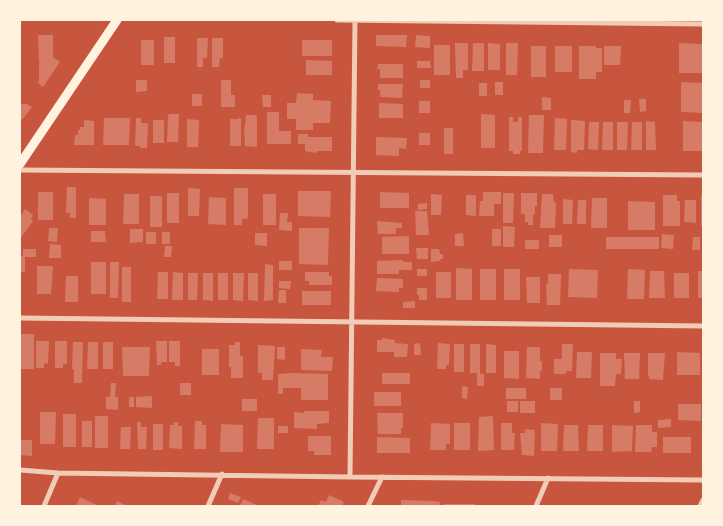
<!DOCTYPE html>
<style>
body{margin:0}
#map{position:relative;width:723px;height:526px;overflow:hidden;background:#c8553d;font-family:"Roboto Serif",serif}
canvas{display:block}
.frame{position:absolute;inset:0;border:21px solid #fff3e0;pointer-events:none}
</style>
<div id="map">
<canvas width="723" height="526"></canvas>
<div class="frame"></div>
</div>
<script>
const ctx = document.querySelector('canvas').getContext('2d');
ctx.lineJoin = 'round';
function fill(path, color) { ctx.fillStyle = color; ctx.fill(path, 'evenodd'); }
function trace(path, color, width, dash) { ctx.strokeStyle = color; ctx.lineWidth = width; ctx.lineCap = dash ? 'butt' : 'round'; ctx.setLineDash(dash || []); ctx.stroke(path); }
fill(new Path2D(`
 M38 35H53V57L60 62 43 87 37 82 39 81V65L40 63H39Z
 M376 35H407L406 47 376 46Z
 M416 35 430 36V48L415 47Z
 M164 37H175V63H164Z
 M197 38H208L207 58H203V67H197Z
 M212 38H223V58H220L219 67H212Z
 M141 40H154V65H141Z
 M302 40H332V56H302Z
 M455 43H468V70H463V78H456Z
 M473 43H484V71H472Z
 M488 43 500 44V70H488Z
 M506 43H518L517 75H506Z
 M679 43 703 44V73H679Z
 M434 45H450V75H434Z
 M531 46H546V77H531Z
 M555 46H572V72H555Z
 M579 46H596V48H602V72H596V79H579Z
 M604 46H621L620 65H604Z
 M306 60 332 61V75H306Z
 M417 61H430L431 68H417Z
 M378 64H403V78H380V69H377Z
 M136 80H147V91L136 92Z
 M221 80H231V95H235V107H221Z
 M420 80H430V88H420Z
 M495 82H503V95H495Z
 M681 82 703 83V113L681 112Z
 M479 83H487V96H479Z
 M378 84H403L402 98 380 97V90H378Z
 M297 93 313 94V100L331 101 330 123H313V130H296V119H287V103H296Z
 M192 94H202V106H192Z
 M262 95H271V107H263Z
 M542 97 551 98V110H542Z
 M639 99H646V111L640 112Z
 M624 100H631L630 113H624Z
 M419 101H430V113H419Z
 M379 103 403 104V118H379Z
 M20 104H27L32 107 22 120 20 119Z
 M267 112H279V131H291V144H267Z
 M169 114H179L178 142H167L168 116Z
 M481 114 495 115V148H481Z
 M246 115H256L257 118V147L245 146 244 127H245Z
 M529 115H544L543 153H528Z
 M509 117H513V122H518V117H522V151H520V154H513V151H509Z
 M104 118H130L129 145H103Z
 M136 118H141V123H148L147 148H140V146H135Z
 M238 118H241V146H230V119H238Z
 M555 118 567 119 566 150H554Z
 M187 119 199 120 198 147H187Z
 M84 120 94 121V145H74L75 135H78V130H80V127H84Z
 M153 120H164V143H153Z
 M571 120 585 121 584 150H577V153L571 152Z
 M646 121 655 122 656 150H646Z
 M683 121 703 122V151H683Z
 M589 122H599L598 150 588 149Z
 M603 122H613V150H602Z
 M617 122H628L627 150H617Z
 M632 122H642V150H631Z
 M444 128H453V154H444Z
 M419 133H430V145H419Z
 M298 134H308V137H332V151H318L316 153 305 151V144H298Z
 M376 137 407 138 406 149 399 148V156L376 155Z
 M67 187H76V218H70V213H66Z
 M188 188 200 189 199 216H188Z
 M234 188H248V217L247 219H242V225H234Z
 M298 191H331L330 217 298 216Z
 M38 192H53V220H38Z
 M380 192 409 193V208H380Z
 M483 192H501V204H494V216H479L480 201H483Z
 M167 193H179V223H167Z
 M503 193H514L513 223H503Z
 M521 193H537V206H535V215L533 214V225H528V222H525V214H521Z
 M124 194H139V224H123Z
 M263 194H276V225H263Z
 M431 194 442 195 441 215H431Z
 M542 194H553L554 203H556L555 228H540Z
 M466 195H476V216L466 215Z
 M663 195H677V201H680V226H663Z
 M701 195H703V226H701Z
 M150 196H162V227H150Z
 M209 197 226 198V225L208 224Z
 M89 198 106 199V225H89Z
 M592 198H607V228H591Z
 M563 199 573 200 572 224H563Z
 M578 200H586V224H577Z
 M685 200H696V223L684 222Z
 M628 201 655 202V230H628Z
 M427 203V209L418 210V204Z
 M25 209 33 215 31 219 33 221 20 239V217Z
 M415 211H427L429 235H416Z
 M280 213H288L287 222H292V231L279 230Z
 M377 221 402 223V228H396V234H378Z
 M503 226 515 227 514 247H503Z
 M49 228H58L57 242 48 241Z
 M299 228H329L328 265 299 264Z
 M130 229H143V242L130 243Z
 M492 229H501V246H492Z
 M91 231H105L106 242H91Z
 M146 232H156V244H146Z
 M162 232H170V244H162Z
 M255 233H267V246L255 245Z
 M463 233 464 246H455V234Z
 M662 234 674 235 673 249 661 248Z
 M549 235H562V247H549Z
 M409 236V254H382V237Z
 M606 237H659V249H606Z
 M693 237H700V250H692Z
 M525 240H539V249H525Z
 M50 244 61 245V258H49Z
 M165 246H172L171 257H164Z
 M416 248H428V259H417Z
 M23 249H36V257H25V272H20V256H23Z
 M431 249H439L440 254H443V259H440V261L431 262Z
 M403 260V262H412V270H399V274H377V261Z
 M279 261H292V270H279Z
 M91 262H106V294H91Z
 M110 262H119L118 298H110Z
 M265 264 273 265V300L264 301Z
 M37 266H53L51 294H37Z
 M122 267H131V302H122Z
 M456 268 472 269V300H456Z
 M417 269H427V276H417Z
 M480 269H496V300H480Z
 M504 269H520V300H504Z
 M569 269 598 270 597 298 568 297Z
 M628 269 645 270 644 299H627Z
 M650 271H664L665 298H649Z
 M698 271H703V298H698Z
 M158 272H168V299H157Z
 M173 272 183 273V300H172Z
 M305 272H329V276H332V285H309V281H305Z
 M436 272H451V298H436Z
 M188 273H198L197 300H188Z
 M203 273H213V301L203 300Z
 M218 273H228V300H218Z
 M233 273H244L243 301 233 300Z
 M248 273H258V301L248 300Z
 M674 273H689V298H674Z
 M548 274H561L560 305H547L546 284H548Z
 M66 276H78V302H65Z
 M526 277H540V303H527Z
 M377 278 403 279V288H399V292L376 291Z
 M279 281H291L290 289 279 288Z
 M417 288H427V300H419V295H417Z
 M279 290H286V303H278Z
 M302 291H331V305H302Z
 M415 301V308H403V302Z
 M20 334H34V369H20Z
 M382 338 395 340V343L408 344 407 357H394V352H377V340H382Z
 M36 341H49L48 364 44 363V368H36Z
 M55 341H67V364H63V368H55Z
 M156 341H167V362H161V365H157Z
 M169 341H180V366H175V362H169Z
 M73 342H83L82 383H74V369H72Z
 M88 342H98V369H87Z
 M103 342H113V369H103Z
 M235 342H240V356H243V378H231V367H229V345H235Z
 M420 343 421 355H414V344Z
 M438 343 450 344 449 365H446V369H437Z
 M454 344H464V372H454Z
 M470 344H480V374H484V386H477V373H470Z
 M486 344 496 345V373H486Z
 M562 344H573L572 371H566V374H554V359H562Z
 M258 345 275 346 273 380H262V373H258Z
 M122 347H150L149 376H123Z
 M277 347H285V360L277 359Z
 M527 347H540V361H542V371H540V379L526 378Z
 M202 349H219V375H202Z
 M301 349 322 350 321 357H333L332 371 301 370Z
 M504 351H519V379L504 378Z
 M577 352H592L591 378H576Z
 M677 352 700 353V375H677Z
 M600 353H616V359H622L621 374H616L615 386H600Z
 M624 353H640L639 379H625Z
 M648 353H665L663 380 649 379V376H648Z
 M291 373 328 374V400H301V388H283V394H278V374Z
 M382 373H410V384H382Z
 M111 383H116L115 397H118V410L106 409V397H110Z
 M180 383H191V395H180Z
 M462 386 468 387 467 399 462 398Z
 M506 388H526V399H506Z
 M550 388H562V400H550Z
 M374 392H401V406H374Z
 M152 396V408L136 407V397Z
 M129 397H134V407H129Z
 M242 399H257V411H242Z
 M507 401H518V412H507Z
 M520 401H535V413H520Z
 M634 401H640V412L634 413Z
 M678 404H701V421L678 420Z
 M304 411H329V423L317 424V429L294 428V412L304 413Z
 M40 412H56L55 444H40Z
 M377 413H403V428H401V434H378Z
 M63 414H76V447H63Z
 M95 416H108V448H95Z
 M493 416 494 450 478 451 479 417Z
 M258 418H274V449H257Z
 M671 419V427L658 428V420Z
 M82 421H92V447H82Z
 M195 421H202V425H206V449H194Z
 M137 422H141V427H147L146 449H138Z
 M174 422H178V426H182V449L169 448 170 425H174Z
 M431 423 450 424V444H446V450H430Z
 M454 423H470V450H454Z
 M501 423H512V433H515L514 450H501Z
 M541 423 558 424 557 451H541Z
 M153 424H163V450H153Z
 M221 424 243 425V452H220Z
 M564 425H578L579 451H563Z
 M588 425H603V451H587Z
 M612 425 633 426 632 451 612 452Z
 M636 425H652V432H657V447H652L651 452H635Z
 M278 426H288V433H278Z
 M121 427H131L130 449H120Z
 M525 429 535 430 534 456 522 455 520 433H525Z
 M308 436H331V455H314V451H308Z
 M377 437 410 438V453H377Z
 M663 437H691V453H663Z
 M20 440H32V456L20 455Z
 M230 493 241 497 238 503 228 499Z
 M329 495 344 502 342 506H318L321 500 326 502Z
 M80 497 92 503 100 506H76Z
 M243 499 259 506H240Z
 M401 500 433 501 440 502 439 506H401Z
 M117 501 128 506H115Z
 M444 504H475V506H443Z`), '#d67c66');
trace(new Path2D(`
 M337 20 703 24
 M20 170 703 175
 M20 318 703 326
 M20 470 58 473 350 477 703 480
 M350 477 355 20
 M44 506 58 473
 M208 506 222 474
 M368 506 382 477
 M536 506 548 478
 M700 506 703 500`), '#f1ccb7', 5);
trace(new Path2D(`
 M20 164 117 20`), '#fff3e0', 9);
</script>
